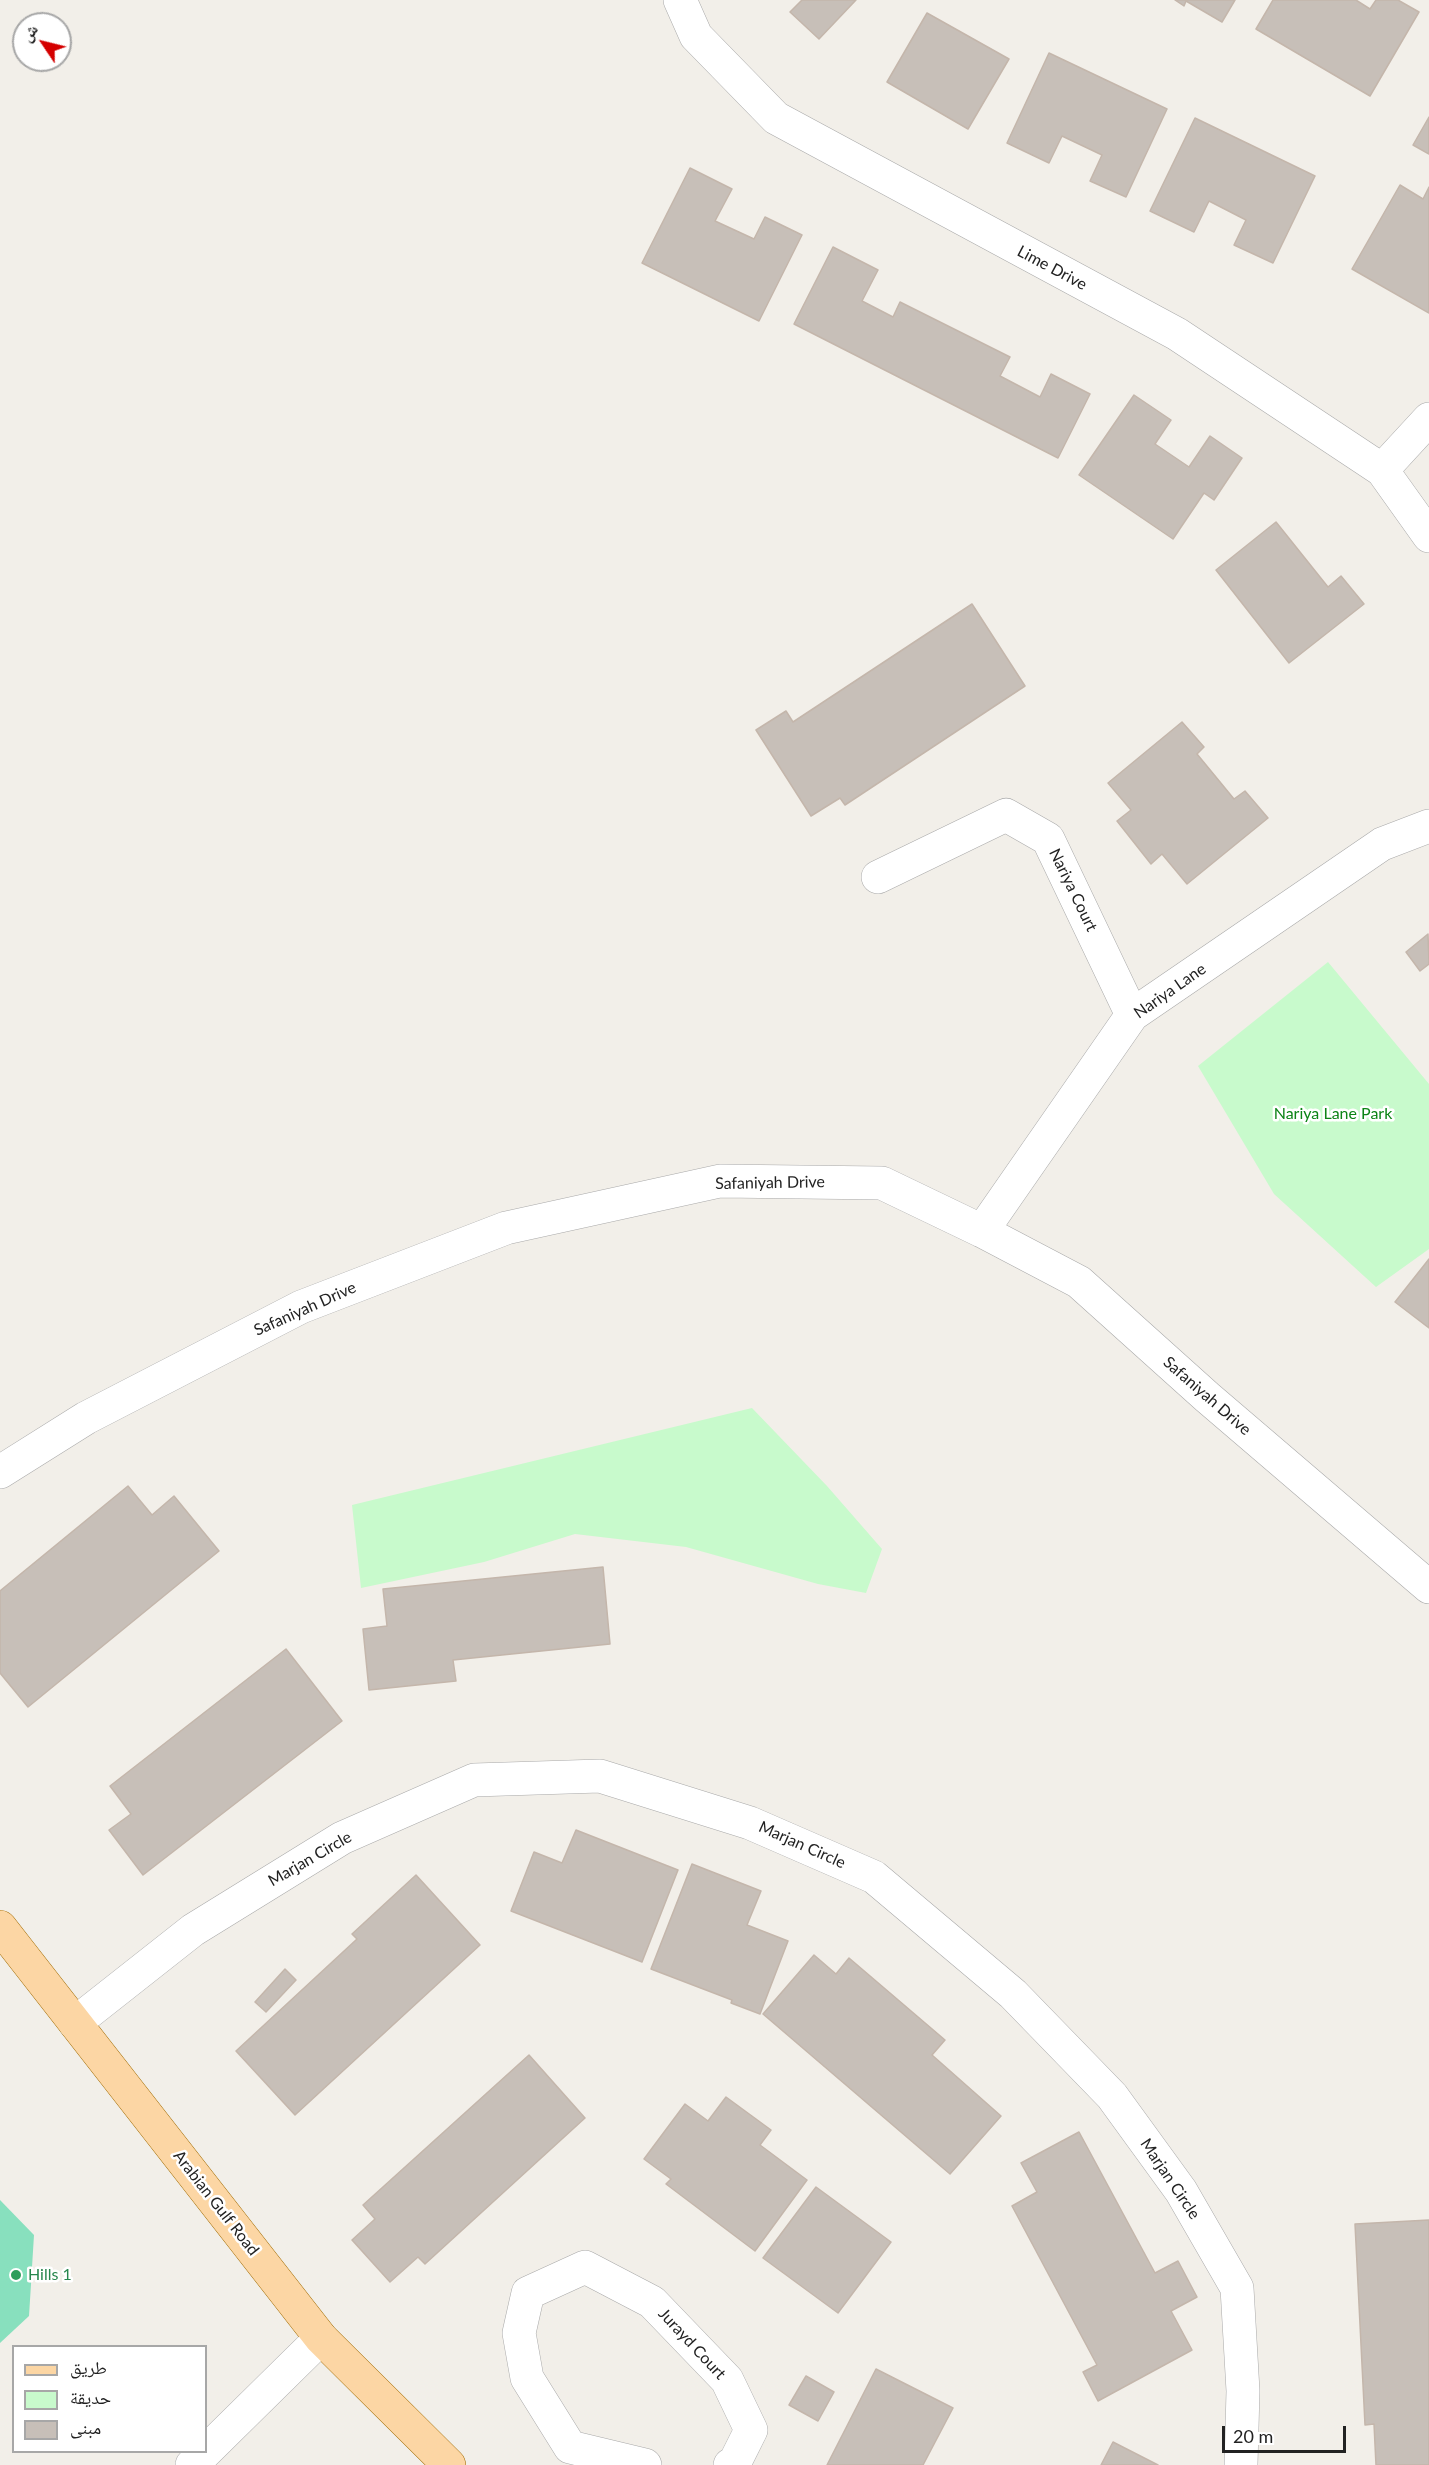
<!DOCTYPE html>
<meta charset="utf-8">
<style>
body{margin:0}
#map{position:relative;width:1429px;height:2465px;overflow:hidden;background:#f2efe9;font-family:Lato,"Noto Naskh Arabic",sans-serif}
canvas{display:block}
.legend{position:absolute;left:12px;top:2345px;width:195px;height:108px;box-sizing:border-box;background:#fff;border:2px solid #a7a7a7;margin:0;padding:8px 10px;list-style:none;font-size:18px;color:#222}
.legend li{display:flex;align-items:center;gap:12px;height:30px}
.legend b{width:30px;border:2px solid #a7a7a7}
.north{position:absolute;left:12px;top:12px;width:60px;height:60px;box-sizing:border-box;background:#fff;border:2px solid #a7a7a7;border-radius:50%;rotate:305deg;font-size:16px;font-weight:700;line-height:24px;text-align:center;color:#222}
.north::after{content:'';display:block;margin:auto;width:21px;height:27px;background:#d40000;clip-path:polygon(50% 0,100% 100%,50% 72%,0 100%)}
.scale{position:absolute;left:1222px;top:2426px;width:124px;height:27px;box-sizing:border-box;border:3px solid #222;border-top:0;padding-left:8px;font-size:18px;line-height:21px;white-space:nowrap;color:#222;-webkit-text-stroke:4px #fff;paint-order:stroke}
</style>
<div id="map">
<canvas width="1429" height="2465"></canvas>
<ul class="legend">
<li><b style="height:8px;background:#fcd6a4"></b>طريق</li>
<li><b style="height:16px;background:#c8facc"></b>حديقة</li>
<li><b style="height:16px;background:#c7bfb8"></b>مبنى</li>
</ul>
<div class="north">ش</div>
<div class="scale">20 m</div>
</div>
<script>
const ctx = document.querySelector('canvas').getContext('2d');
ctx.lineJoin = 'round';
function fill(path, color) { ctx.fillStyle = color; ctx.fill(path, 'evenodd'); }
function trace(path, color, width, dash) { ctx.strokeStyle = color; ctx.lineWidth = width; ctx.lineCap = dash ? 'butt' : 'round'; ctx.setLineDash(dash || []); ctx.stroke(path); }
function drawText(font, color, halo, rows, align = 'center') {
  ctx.font = font + ' Lato,sans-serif'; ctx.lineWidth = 5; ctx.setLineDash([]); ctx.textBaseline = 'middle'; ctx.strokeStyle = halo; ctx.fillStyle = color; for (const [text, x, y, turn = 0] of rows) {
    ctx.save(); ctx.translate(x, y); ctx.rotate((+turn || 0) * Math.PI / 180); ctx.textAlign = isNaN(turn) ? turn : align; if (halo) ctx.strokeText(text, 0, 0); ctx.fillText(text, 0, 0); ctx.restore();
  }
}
fill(new Path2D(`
 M1328 962 1429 1084V1249L1376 1287 1274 1194 1198 1066Z
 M752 1408 827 1486 882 1549 866 1593 818 1584 686 1547 575 1534 484 1562 361 1588 352 1505Z`), '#c8facc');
fill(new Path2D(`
 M0 2200 34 2235 29 2316 0 2343Z`), '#88e0be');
const building = new Path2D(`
 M802 0H856L819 39 790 12Z
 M1175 0H1235L1222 22 1186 1 1184 6Z
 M1273 0H1356L1370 9 1376 0H1398L1419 12 1370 96 1256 29Z
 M927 13 1009 59 968 129 887 82Z
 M1049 53 1167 109 1126 197 1090 181 1102 155 1062 136 1049 163 1007 143Z
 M1429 117V154L1413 145Z
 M1195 118 1315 176 1273 263 1234 245 1246 220 1209 201 1194 232 1150 211Z
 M690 168 732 189 715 221 754 239 765 217 802 235 759 321 642 263Z
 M1400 185 1423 199 1429 187V313L1352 269Z
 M833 247 878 270 862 301 893 317 900 302 1010 357 1000 376 1040 397 1051 374 1090 394 1058 458 794 324Z
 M1134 395 1171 420 1155 444 1189 467 1210 436 1242 458 1214 500 1204 493 1173 539 1079 475Z
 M1276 522 1328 587 1341 576 1364 604 1289 663 1216 570Z
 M972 604 1025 686 845 805 840 798 811 816 756 730 786 711 793 722Z
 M1182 722 1204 747 1197 754 1234 799 1245 791 1268 818 1187 884 1162 854 1151 864 1117 821 1131 810 1108 783Z
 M1428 934 1429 964 1420 971 1406 952Z
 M1429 1259V1328L1395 1302Z
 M128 1486 152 1515 174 1496 219 1551 28 1707 0 1673V1591Z
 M603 1567 610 1644 453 1660 456 1681 369 1690 363 1629 387 1626 383 1589Z
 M286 1649 342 1721 143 1875 109 1830 131 1814 110 1786Z
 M576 1830 678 1870 642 1962 511 1911 534 1852 562 1863Z
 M692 1864 761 1891 747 1925 788 1941 760 2014 731 2003 732 2000 651 1969Z
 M416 1875 480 1945 295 2115 236 2051 357 1939 352 1934Z
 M814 1955 836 1974 849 1958 945 2040 932 2055 1001 2116 950 2174 763 2014Z
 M285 1969 296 1980 266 2012 255 2002Z
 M529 2055 585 2118 425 2264 418 2257 390 2282 352 2240 375 2219 363 2205Z
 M726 2097 771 2130 760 2145 807 2180 755 2251 666 2184 671 2179 644 2159 685 2104 708 2121Z
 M1079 2132 1155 2273 1178 2261 1197 2297 1171 2311 1192 2350 1098 2401 1083 2372 1097 2365 1012 2206 1037 2192 1021 2163Z
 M816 2187 891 2242 838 2313 763 2258Z
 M1429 2220V2465H1376L1374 2424 1365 2425 1355 2224Z
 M876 2369 953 2408 923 2465H827Z
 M806 2376 834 2392 818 2421 789 2405Z
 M1113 2442 1158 2465H1101Z`);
fill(building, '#c7bfb8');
trace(building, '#c4b6ab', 1.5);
const minor = new Path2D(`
 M680 0 696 36 776 118 1177 334 1382 470 1429 536
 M1382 470 1429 419
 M878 877 1006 815 1048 839 1132 1015
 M982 1231 1132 1015 1382 844 1429 826
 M0 1472 86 1418 301 1307 506 1228 720 1181 882 1183 982 1231 1079 1282 1207 1397 1429 1587
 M75 2023 193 1930 342 1838 474 1780 600 1776 750 1823 874 1877 1013 1994 1112 2096 1181 2191 1237 2288 1243 2391 1241 2465
 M192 2465 321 2338
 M645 2465 570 2447 527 2378 519 2333 528 2293 585 2267 652 2302 727 2380 751 2430 734 2464 730 2465`);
const major = new Path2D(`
 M0 1927 321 2338 449 2465`);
trace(minor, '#a9a9a9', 34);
trace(major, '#a06b00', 34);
trace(minor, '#fff', 33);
trace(major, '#fcd6a4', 33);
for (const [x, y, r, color] of [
 [16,2275,6,"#2e9e5b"]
]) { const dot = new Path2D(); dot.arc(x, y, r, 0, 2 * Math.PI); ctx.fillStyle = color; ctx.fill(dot); trace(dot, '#fff', 2); }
drawText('16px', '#222', '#fff', [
 ["Lime Drive",1052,268,28],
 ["Nariya Court",1073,890,64],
 ["Nariya Lane",1170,991,-35],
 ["Safaniyah Drive",770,1183,-1],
 ["Safaniyah Drive",305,1309,-24],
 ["Safaniyah Drive",1207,1396,41],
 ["Marjan Circle",802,1845,24],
 ["Marjan Circle",310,1859,-30],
 ["Marjan Circle",1170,2179,56],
 ["Arabian Gulf Road",216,2203,52],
 ["Jurayd Court",692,2344,47]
]);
drawText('16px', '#0c8416', '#fff', [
 ["Nariya Lane Park",1333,1114]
]);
drawText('16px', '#27864d', '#fff', [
 ["Hills 1",28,2275]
], 'left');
</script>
